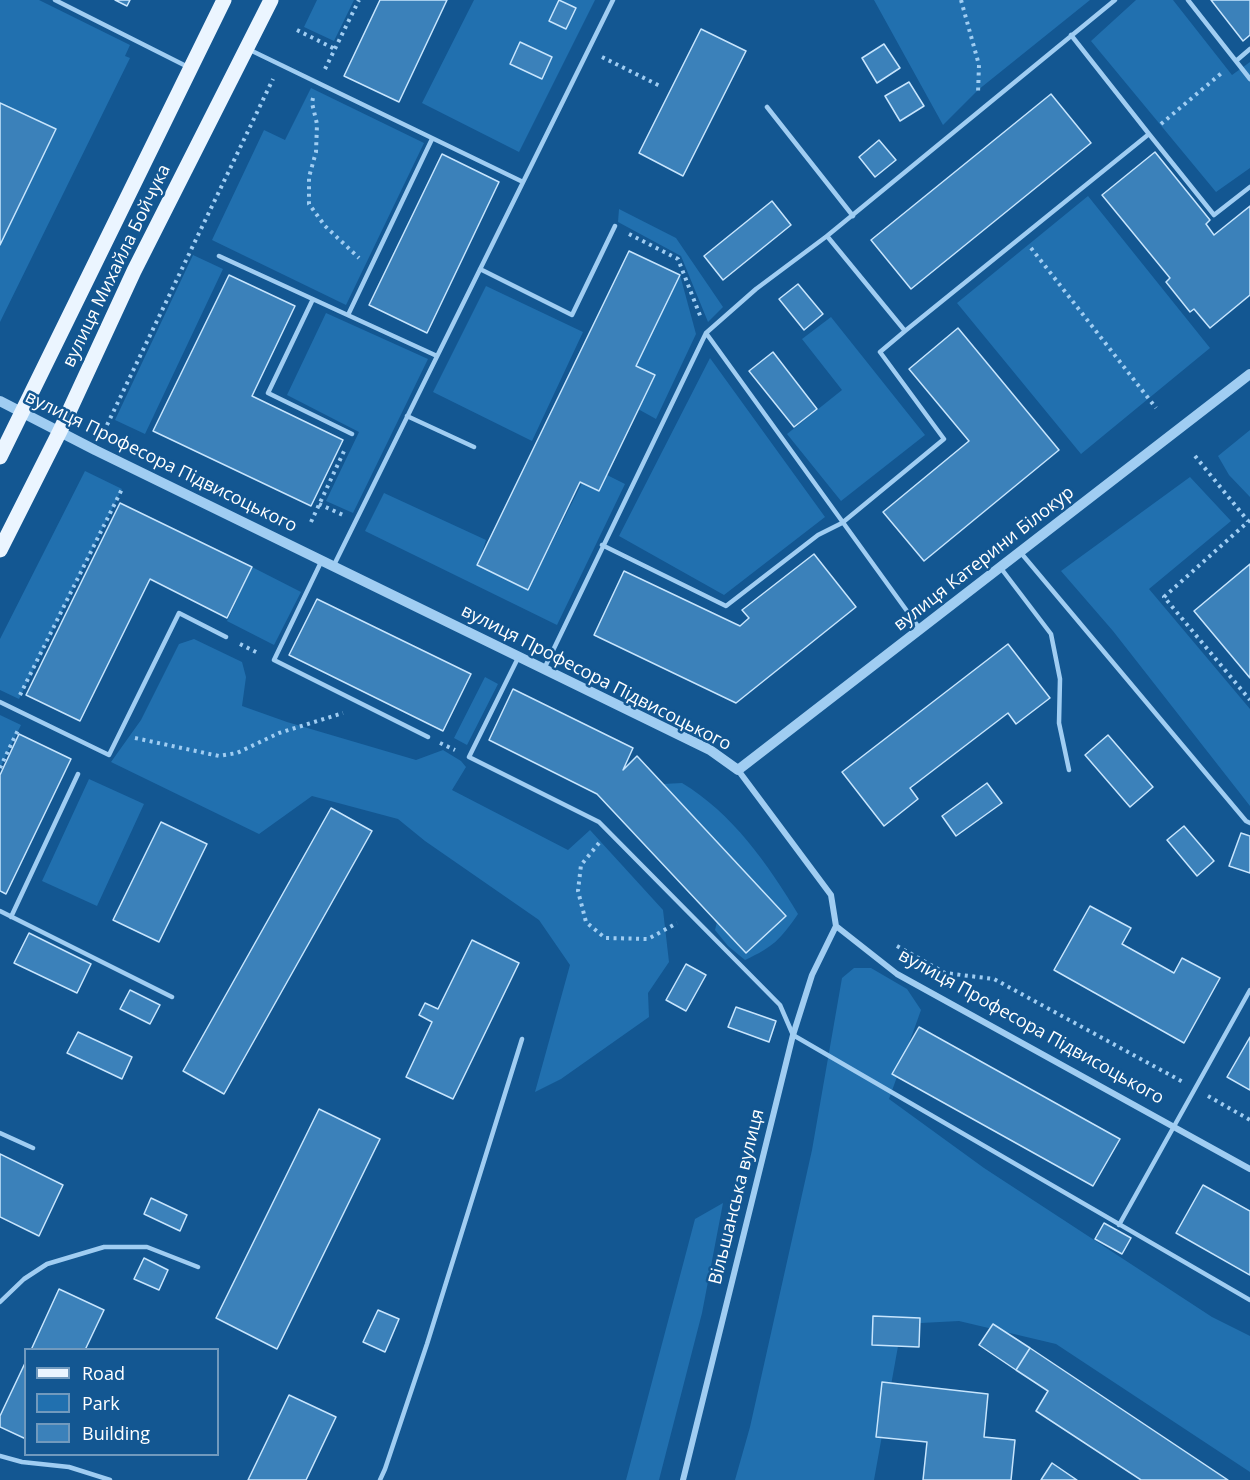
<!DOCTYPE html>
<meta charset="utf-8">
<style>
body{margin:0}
#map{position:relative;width:1250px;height:1480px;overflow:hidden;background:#135792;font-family:"Open Sans",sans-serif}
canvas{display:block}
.legend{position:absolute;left:24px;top:1348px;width:195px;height:108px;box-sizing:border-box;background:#135792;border:2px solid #719abe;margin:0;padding:8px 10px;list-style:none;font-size:18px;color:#fff}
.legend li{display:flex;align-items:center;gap:12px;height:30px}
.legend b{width:30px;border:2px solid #719abe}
</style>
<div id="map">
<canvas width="1250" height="1480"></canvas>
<ul class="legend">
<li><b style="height:8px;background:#ebf5ff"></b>Road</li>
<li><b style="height:16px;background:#2170af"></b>Park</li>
<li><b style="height:16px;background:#3b81ba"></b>Building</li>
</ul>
</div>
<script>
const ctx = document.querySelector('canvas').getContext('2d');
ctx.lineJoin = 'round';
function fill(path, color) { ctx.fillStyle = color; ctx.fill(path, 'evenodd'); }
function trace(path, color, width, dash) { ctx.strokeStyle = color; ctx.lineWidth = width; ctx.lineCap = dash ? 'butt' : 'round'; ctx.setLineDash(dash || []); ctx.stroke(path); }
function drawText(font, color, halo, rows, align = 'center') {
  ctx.font = font + ' "Open Sans",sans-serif'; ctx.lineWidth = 5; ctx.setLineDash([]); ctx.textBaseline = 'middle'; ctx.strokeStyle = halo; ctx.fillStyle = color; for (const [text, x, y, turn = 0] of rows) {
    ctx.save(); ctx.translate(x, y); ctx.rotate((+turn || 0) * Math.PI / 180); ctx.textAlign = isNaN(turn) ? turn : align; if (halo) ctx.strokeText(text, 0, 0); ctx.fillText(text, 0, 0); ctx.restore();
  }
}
fill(new Path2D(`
 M0 0H39L130 45 125 56 130 58 0 322V245L56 130 0 103Z
 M317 0H354L334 41 304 27Z
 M474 0H595L519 152 422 103Z
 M874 0H1090L978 90 943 125Z
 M1136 0H1173L1232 75 1250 62V168L1216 192 1091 41Z
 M311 88 424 143 346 305 212 240 264 130 285 140Z
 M1088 196 1210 348 1081 454 957 303Z
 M619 209 676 238 723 307 708 322 681 256 618 222Z
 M193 255 223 269 145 434 115 420Z
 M680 275 696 334 656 419 638 409 636 366Z
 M486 286 583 332 532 441 433 392Z
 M326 313 428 359 353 513 326 501 359 432 287 395Z
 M831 317 925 435 841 501 787 434 842 390 802 339Z
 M710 358 825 517 724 595 619 536Z
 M1250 430V497L1229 475 1218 456Z
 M85 471 122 489 19 699 0 690V639Z
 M607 475 625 484 557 625 365 531 384 493 486 540 478 565 528 590 582 483Z
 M1190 477 1231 521 1149 589 1250 709V806L1113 631 1061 571Z
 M252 567 301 592 274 645 227 621Z
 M194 639 242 662 246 677 242 706 287 722 416 760 443 750 461 761 466 767 452 790 568 850 590 830 663 910 669 962 648 993 649 1017 561 1079 535 1092 570 965 539 920 425 841 398 819 312 796 259 834 111 762 141 720 179 644Z
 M485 677 498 684 467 745 454 738Z
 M0 715 21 725 0 768Z
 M89 779 144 804 97 906 42 881Z
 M682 783C732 813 768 864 798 914 780 940 773 947 745 960L728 946 715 930 717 922 746 953 786 916 663 784Z
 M854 968H871L907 989 921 1010 889 1099 984 1168 1212 1317 1250 1336V1472L1056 1344 959 1321 902 1324 874 1480H735L750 1427 812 1150 842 978Z
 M723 1203 702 1313 659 1480H626L695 1219Z`), '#2170af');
const building = new Path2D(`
 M115 0H130L127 6Z
 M380 0H447L399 102 344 76Z
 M559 0 576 8 566 29 549 21Z
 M1211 0H1250V35L1243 41Z
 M701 29 746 51 683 176 639 153Z
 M520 42 552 57 542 79 510 64Z
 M884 44 900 68 877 83 862 58Z
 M909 82 924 106 900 121 885 96Z
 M1051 94 1091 143 911 289 871 240Z
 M0 103 56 129 0 245Z
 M879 140 896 160 875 177 859 157Z
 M1155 152 1210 220 1206 224 1214 235 1250 206V295L1210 328 1194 309 1190 312 1166 282 1170 278 1102 195Z
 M442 154 499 182 427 333 369 305Z
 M772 201 791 225 723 280 704 256Z
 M629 251 680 275 636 366 655 375 599 491 580 482 528 590 477 565Z
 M229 275 295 306 252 396 343 440 311 506 153 431Z
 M798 284 823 314 804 330 779 299Z
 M958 328 1059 450 924 561 883 512 969 441 909 369Z
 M773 352 817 409 794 427 749 371Z
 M120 503 252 567 227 618 150 579 80 721 26 695Z
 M814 554 856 607 736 703 594 635 624 571 740 626 749 618 742 610Z
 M1250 564V678L1194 611Z
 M317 599 471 674 443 731 289 655Z
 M1008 644 1050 698 1016 724 1008 713 910 788 918 799 884 826 842 772Z
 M513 689 633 748 623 770 637 756 786 916 746 953 597 794 489 740Z
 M19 734 71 759 6 894 0 891V775Z
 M1108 735 1153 787 1130 807 1085 755Z
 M987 783 1002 803 956 836 942 816Z
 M331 808 372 831 224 1094 183 1071Z
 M161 822 207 844 159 942 113 920Z
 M1184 826 1214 861 1197 876 1167 840Z
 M1241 833 1250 836V873L1229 866Z
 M1090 906 1131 928 1122 944 1174 973 1182 958 1220 978 1184 1043 1054 970Z
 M29 933 91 964 77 993 14 963Z
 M472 940 519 963 453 1099 406 1077 432 1022 419 1015 425 1003 438 1009Z
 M686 964 706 975 686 1011 666 1000Z
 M130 990 160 1005 150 1024 120 1009Z
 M736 1007 776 1021 769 1042 728 1027Z
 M919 1027 1120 1139 1093 1186 892 1074Z
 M78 1032 132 1057 122 1079 67 1053Z
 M1250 1037V1090L1227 1077Z
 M319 1109 380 1139 277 1349 216 1318Z
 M0 1154 63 1185 39 1236 0 1217Z
 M1203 1185 1250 1211V1275L1176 1233Z
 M151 1198 187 1215 180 1231 144 1214Z
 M1104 1223 1131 1238 1122 1254 1095 1239Z
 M144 1258 168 1270 159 1290 134 1279Z
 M59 1289 104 1310 85 1350H31Z
 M378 1310 399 1319 385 1352 363 1342Z
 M873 1316 920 1318 919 1347 872 1345Z
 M993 1324 1030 1348 1016 1370 979 1345Z
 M1030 1348 1228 1480H1141L1036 1411 1048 1391 1016 1370Z
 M26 1361V1439L0 1427V1416Z
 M882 1382 988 1394 984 1437 1015 1440 1011 1480H923L927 1442 876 1437Z
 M289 1395 336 1417 306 1480H248Z
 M1052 1463 1077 1480H1041Z`);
fill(building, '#3b81ba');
trace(building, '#c7e5fd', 1.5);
trace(new Path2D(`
 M961 0 979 65 978 93
 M297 30 335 49
 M602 57 660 86
 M325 69 359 0
 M313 98 312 103 317 124 316 152 309 177V204L325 226 359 258
 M1161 124 1224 71
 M629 234 678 259 701 318
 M1031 248 1156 408
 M107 425 273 79
 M1195 456 1248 521
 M319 504 343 515
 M1250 520 1164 597 1250 700
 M311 522 345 449
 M240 644 260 654
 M20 695 122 489
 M135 738 219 756 237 753 279 733 343 713
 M440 743 455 750
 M0 768 19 728
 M599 843 581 865 578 891 586 922 605 938 648 939 677 923
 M897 946 945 973 994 979 1183 1082
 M1208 1096 1250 1120`), '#a0cdf2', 4, [3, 4.5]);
trace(new Path2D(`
 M55 0 188 67
 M1188 0 1250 79
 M250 50 523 182
 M1236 61 1250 49
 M767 107 853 216
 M1149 134 1214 215 1250 187
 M827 236 905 331 1149 134 1071 35
 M219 256 437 356
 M480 269 572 315 615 226
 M313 299 268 393 352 434
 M348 315 432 139
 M706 333 920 629
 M407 416 474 447
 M602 545 726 606 818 535 842 523 944 439 880 352 905 331
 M1021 553 1246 821 1250 823
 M322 560 274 660 428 737
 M334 565 613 0
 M1000 567 1051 634 1060 679 1059 723 1069 770
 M518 658 469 757 599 822 780 1005 793 1035 1250 1300
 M544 669 706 333 756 289 827 236 1115 0
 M0 702 109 755 179 613 226 637
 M0 911 172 997
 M11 917 78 774
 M0 1133 33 1148
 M1119 1225 1250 990
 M0 1302 24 1279 47 1264 104 1247H147L198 1267
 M0 1456 22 1462 69 1467 110 1480
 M380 1480 385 1469 427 1344 522 1039`), '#a0cdf2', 4.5);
trace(new Path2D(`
 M738 770 831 895 836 926 897 974 1250 1169
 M683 1480 793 1035 812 975 836 926`), '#a0cdf2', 6);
trace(new Path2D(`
 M0 401 95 450 710 750 738 770 1250 374`), '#a0cdf2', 10);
trace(new Path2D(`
 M0 457 224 0
 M0 550 60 431 134 271 271 0`), '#ebf5ff', 15);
drawText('18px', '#fff', '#135792', [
 ["вулиця Михайла Бойчука",117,266,-64],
 ["вулиця Професора Підвисоцького",161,462,26],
 ["вулиця Катерини Білокур",984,559,-38],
 ["вулиця Професора Підвисоцького",596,678,27],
 ["вулиця Професора Підвисоцького",1031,1027,29],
 ["Вільшанська вулиця",737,1197,-76]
]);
</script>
